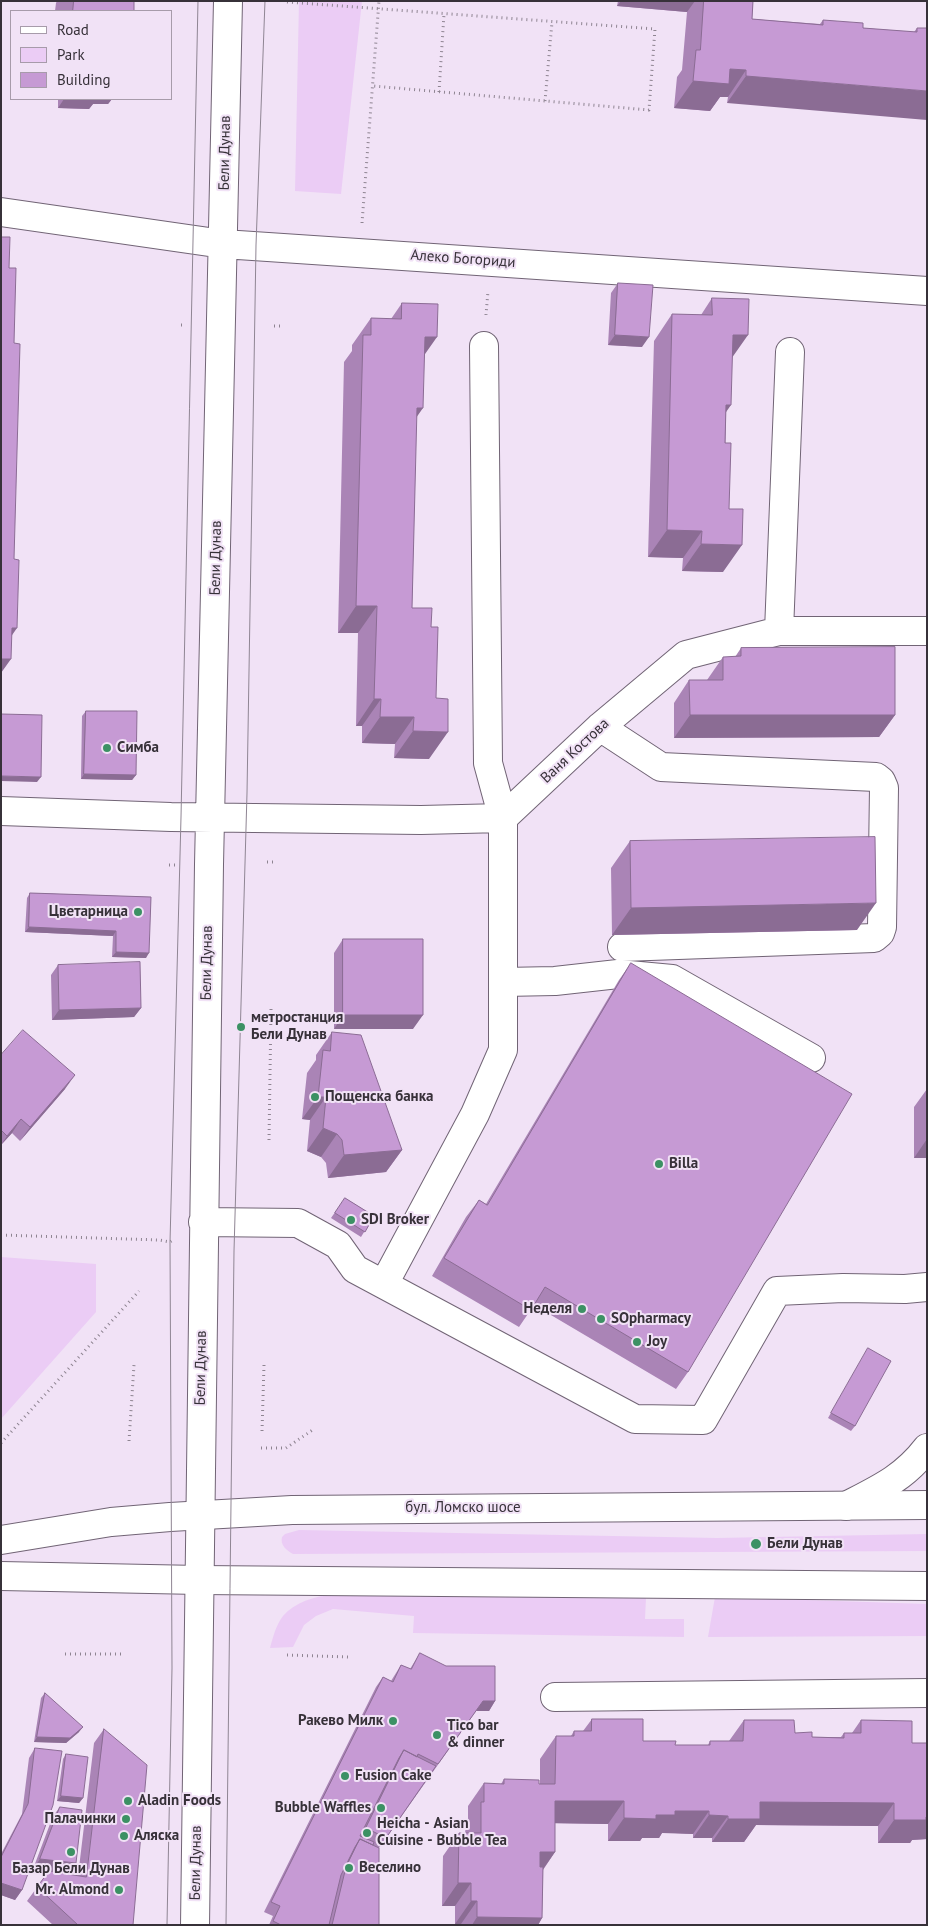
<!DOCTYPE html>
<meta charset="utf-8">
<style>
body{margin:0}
#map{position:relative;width:928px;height:1926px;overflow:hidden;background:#f1e2f6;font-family:"PT Sans",sans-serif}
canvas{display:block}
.frame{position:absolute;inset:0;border:2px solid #373139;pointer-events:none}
.legend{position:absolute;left:10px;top:10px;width:162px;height:90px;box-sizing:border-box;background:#f1e2f6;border:1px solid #a79baa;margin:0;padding:6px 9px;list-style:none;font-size:15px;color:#373139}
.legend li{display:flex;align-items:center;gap:10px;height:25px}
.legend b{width:25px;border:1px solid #a79baa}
</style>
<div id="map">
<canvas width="928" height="1926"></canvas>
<div class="frame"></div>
<ul class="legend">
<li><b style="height:6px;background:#fff"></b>Road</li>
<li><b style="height:14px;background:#ebccf5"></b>Park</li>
<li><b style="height:14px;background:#c69ad4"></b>Building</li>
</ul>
</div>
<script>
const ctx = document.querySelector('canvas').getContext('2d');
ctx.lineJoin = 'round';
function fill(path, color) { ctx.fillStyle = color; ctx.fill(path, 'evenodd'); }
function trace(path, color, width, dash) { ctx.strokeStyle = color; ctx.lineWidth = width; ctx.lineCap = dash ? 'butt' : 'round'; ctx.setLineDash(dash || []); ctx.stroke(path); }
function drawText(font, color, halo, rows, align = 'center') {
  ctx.font = font + ' "PT Sans",sans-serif'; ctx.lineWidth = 4; ctx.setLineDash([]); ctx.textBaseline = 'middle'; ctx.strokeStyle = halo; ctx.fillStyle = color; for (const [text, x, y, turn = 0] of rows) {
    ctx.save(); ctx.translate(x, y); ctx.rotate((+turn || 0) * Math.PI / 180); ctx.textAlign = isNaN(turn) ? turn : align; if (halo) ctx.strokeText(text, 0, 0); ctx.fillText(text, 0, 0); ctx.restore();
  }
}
fill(new Path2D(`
 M299 1H362L341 194 295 191Z
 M1 1257 96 1264V1312L1 1419Z
 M299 1530 717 1538 927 1534V1551L293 1554C286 1550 280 1545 282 1537L285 1534Z
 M393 1590 646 1598 645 1619H684V1637L413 1633 414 1616 333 1609 316 1616 304 1625 293 1647 270 1648C273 1637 276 1625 283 1616 306 1589 361 1592 393 1590Z
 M715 1597 927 1604V1636L708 1637Z`), '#ebccf5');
const minor = new Path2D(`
 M1 212 223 244 927 291
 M779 631 790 352
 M600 727 661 767 876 777 881 781 884 788 882 927 880 933 874 938 622 947
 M1 811 171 817 421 820 503 818 600 727 686 655 779 631H927
 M503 982 555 981 618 974 672 979 811 1058
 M203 1222 298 1223 338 1245 355 1269 635 1419 703 1420 777 1291 843 1288 905 1289 927 1287
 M384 1284 475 1114 503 1050V818L488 763 484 346
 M846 1506C879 1489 904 1478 927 1448
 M555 1697 927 1693
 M195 1925 209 864 228 1`);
const major = new Path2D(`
 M1 1540 111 1522 170 1517 292 1510 927 1505
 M1 1576 199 1580 927 1586`);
trace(minor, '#716475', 30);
trace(major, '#716475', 30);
trace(new Path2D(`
 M287 2 655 29 649 110 373 86
 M439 92 444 14
 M545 101 552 22
 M362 223 379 1
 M486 315 488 291
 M181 325H186
 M274 326H280
 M267 862H273
 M169 865H175
 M269 1140 271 1009
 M1 1235 159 1240 170 1242 173 1240
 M262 1431 264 1365
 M129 1441 134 1365
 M1 1443 139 1291
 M261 1448H286L314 1429
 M65 1654H125
 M287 1655 349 1657`), '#8e8491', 3, [1, 4]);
trace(minor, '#fff', 28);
trace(major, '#fff', 28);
trace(new Path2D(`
 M167 1925 172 1668 170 1242 181 817 198 1
 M226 1925 234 1251 247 793 256 245 265 1`), '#8f8593', 1);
fill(new Path2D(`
 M57 1H134V11H55L56 3Z
 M618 1H753L752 19 820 24 823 20 863 28 914 32 917 28H927L727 103 728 97H720L710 111 674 108 677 77 682 70 687 12 617 6Z
 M58 99H112L108 104H93L89 109 58 108Z
 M618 283 642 347 608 345 611 293Z
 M712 298 732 358 726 412 723 572 682 571 683 558 648 557 654 341 672 314 701 315Z
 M402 303 424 356 416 417 412 608 429 759 394 758 395 744 362 743V726H356L358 633H338L344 362 352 351V345L371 318 391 319Z
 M741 648 895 715 879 737 674 738V703L689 680H707L723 657H735Z
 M86 711 136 775 132 780 81 779 82 716Z
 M630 841 857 930 612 935 611 868Z
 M30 893 151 897 146 958 112 957 113 936 25 932 27 898Z
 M343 939 413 1029H334V953Z
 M631 963 688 1372 676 1389 534 1305 519 1327 432 1276 466 1217 479 1200 486 1204 619 980Z
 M58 965 141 1008 134 1017 52 1020 51 975Z
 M332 1032 402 1150 386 1172 328 1178 326 1163 321 1157 307 1151 310 1120 302 1119 307 1073 316 1060V1055Z
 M1 1055 65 1089 20 1141 12 1133 1 1145Z
 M927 1089V1158H914V1107Z
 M345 1198 374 1216 361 1237 331 1218Z
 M868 1348 855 1426 851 1431 828 1418Z
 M420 1653 495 1701 489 1711H476L379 1848V1925H269L273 1916 264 1912 376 1687 383 1677 391 1681 401 1665 410 1669Z
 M45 1693 79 1732 66 1743 34 1742 41 1698Z
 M592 1719 643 1741 675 1745H708L710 1741H729L744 1720 812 1737H841L844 1733H852L861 1720 912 1743H927V1839L912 1840 910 1843H878V1826L756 1825 744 1842H712V1838H693V1834L675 1833H662L659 1838H642L640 1841H608V1824L555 1823V1852L543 1870 542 1918 538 1925H461V1924H455V1906H442L443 1856 459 1833H465L466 1825 468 1821V1806L484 1783 501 1784 504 1779 540 1784V1759L556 1736H571L574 1731H583Z
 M104 1729 133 1925H53L27 1901 49 1871 78 1876 94 1743Z
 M35 1748 22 1890 15 1900 1 1895V1854L22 1814 29 1758Z
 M66 1754 83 1798 79 1803 57 1801 63 1759Z
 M60 1807 69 1873 33 1869 53 1816Z`), '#aa84b6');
fill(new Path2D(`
 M621 1H695L687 12 617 6Z
 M730 69 746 70 728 97H720L710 111 674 108 693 81Z
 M746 76 927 91V120L727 103Z
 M64 99H112L108 104H93L89 109 58 108Z
 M615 335 649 337 642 347 608 345Z
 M733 335H748L729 362Z
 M425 337H437L418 364Z
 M726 405H731L712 432Z
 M417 408H423L404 435Z
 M667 530 702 531 683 558 648 557Z
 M701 544 742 545 723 572 682 571Z
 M356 606H377L358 633H338Z
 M12 628H17L1 651Z
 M1 659H11L1 673Z
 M374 699H381L362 726H356Z
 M690 715H895L879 737 674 738Z
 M380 717H414L395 744 362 743Z
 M413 731 448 732 429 759 394 758Z
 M84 774 136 775 132 780 81 779Z
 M1 776 41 777 37 782 1 781Z
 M876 903 857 930 612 935 631 908Z
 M29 927 116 931 113 936 25 932Z
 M116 952 149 953 146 958 112 957Z
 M141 1008 134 1017 52 1020 59 1010Z
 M343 1015H423L413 1029H334Z
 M75 1075 65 1089 20 1141 30 1127Z
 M318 1097H326L310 1120 302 1119Z
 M21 1119 12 1133 1 1145 7 1136Z
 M323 1128 337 1134 321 1157 307 1151Z
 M927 1139V1158H914Z
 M402 1150 386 1172 328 1178 344 1155Z
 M483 1701H495L489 1711H476L432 1773Z
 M83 1727 79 1732 66 1743 34 1742 37 1737Z
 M61 1796 83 1798 79 1803 57 1801Z
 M555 1801H624L608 1824 539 1823Z
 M760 1802 894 1803 878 1826 756 1825 744 1842H712L728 1819Z
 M675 1811H709L693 1834 662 1833 659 1838H642L640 1841H608L624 1818 656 1815Z
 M709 1815 728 1816 712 1838H693Z
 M927 1817V1839L912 1840 910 1843H878L894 1820Z
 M540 1852H555L539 1875Z
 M40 1859 76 1863 69 1873 33 1869Z
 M1 1883 22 1890 15 1900 1 1895Z
 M458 1883H471L455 1906H442Z
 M471 1901H477L461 1924H455Z
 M477 1917 542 1918 538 1925H472Z`), '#8b6c94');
const building = new Path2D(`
 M74 1H134V11H73Z
 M704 1H753L752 19 823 25V20L863 23V28L917 32V28H927V91L746 76V70L730 69 729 84 693 81 696 50H700Z
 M1 237H10L9 268H16L14 343 20 344 14 559 19 560 17 628H12L11 659H1Z
 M618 283 653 285 649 337 615 335Z
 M712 298 749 299 748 335H733L731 405H726L725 443H731L729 509H743L742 545 701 544 702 531 667 530 672 314 712 315Z
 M402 303 438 304 437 337H425L423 408H417L412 608H432L431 627H438L436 698 448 699V732L413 731 414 717H380L381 699H374L377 606H356L363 335H371V318L401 319Z
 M895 647V715H690L689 680H723V657L741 656V648Z
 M86 711H137L136 775 84 774Z
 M1 714 42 715 41 777 1 776Z
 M875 837 876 903 631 908 630 841Z
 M30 893 151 897 149 953 116 952V931L29 927Z
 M343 939H423V1015H343Z
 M140 962 141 1008 59 1010 58 965Z
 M631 963 852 1094 688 1372 545 1287 531 1310 444 1258 479 1200 487 1205Z
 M23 1030 75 1075 30 1127 21 1119 7 1136 1 1130V1055Z
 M332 1032 361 1035 402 1150 344 1155 342 1140 337 1134 323 1128 326 1097H318L323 1050 330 1051Z
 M345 1198 374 1216 365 1232 335 1213Z
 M868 1348 891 1361 855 1426 831 1413Z
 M420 1653 446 1666H495V1701H483L438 1764 418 1754 417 1757 404 1750 399 1758 360 1836 374 1842 373 1845 360 1839 355 1847 341 1875 329 1925H281L273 1921 280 1906 271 1902 383 1677 393 1682 401 1665 411 1669Z
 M45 1693 83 1727 70 1738 37 1737Z
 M592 1719H643V1741H676L675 1745H710V1741H743L744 1720H794L795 1733 812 1732V1737L844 1738V1733H861V1720L912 1721V1743H927V1817H926V1820H894V1803L760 1802V1819H728V1816L709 1815V1811H675V1815H656V1819L624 1818V1801H555V1852H540V1867H543L542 1918 477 1917V1901H471V1883H458L459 1833H481V1802H484V1783L504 1784V1779L539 1780V1784H555L556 1736H574V1731H591Z
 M104 1729 147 1765 133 1925H78L37 1887 49 1871 86 1877Z
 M35 1748 62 1751 53 1805 22 1890 1 1883V1857L28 1804Z
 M404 1750 436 1766 386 1838 366 1828Z
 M66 1754 88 1757 83 1798 61 1796Z
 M60 1807 82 1810 76 1863 40 1859Z
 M360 1839 379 1848V1925H332L346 1867Z`);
fill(building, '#c69ad4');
trace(building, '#8b6c94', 1);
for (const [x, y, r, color] of [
 [107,748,5,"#3c9164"],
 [138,912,5,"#3c9164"],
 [241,1027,5,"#3c9164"],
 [315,1097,5,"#3c9164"],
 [659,1164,5,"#3c9164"],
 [351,1220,5,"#3c9164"],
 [582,1309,5,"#3c9164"],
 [601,1319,5,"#3c9164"],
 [637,1342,5,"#3c9164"],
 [756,1544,6,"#3c9164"],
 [393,1721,5,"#3c9164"],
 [437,1735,5,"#3c9164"],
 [345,1776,5,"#3c9164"],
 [128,1801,5,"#3c9164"],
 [381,1808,5,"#3c9164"],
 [126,1819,5,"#3c9164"],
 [367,1833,5,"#3c9164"],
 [124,1836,5,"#3c9164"],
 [71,1852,5,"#3c9164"],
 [349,1868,5,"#3c9164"],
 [119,1890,5,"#3c9164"]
]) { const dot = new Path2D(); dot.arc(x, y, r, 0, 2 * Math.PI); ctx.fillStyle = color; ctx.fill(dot); trace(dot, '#f1e2f6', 2); }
drawText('15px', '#373139', '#f1e2f6', [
 ["Бели Дунав",225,153,-89],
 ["Алеко Богориди",463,259,4],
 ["Бели Дунав",216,558,-89],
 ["Ваня Костова",575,751,-43],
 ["Бели Дунав",207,963,-89],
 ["Бели Дунав",201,1368,-89],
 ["бул. Ломско шосе",463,1508],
 ["Бели Дунав",196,1863,-89]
]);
drawText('bold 15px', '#373139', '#f1e2f6', [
 ["Симба",117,748],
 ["Цветарница",128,912,"right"],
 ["метростанция",251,1018],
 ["Бели Дунав",251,1035],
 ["Пощенска банка",325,1097],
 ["Billa",669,1164],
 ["SDI Broker",361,1220],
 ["Неделя",572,1309,"right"],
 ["SOpharmacy",611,1319],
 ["Joy",647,1342],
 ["Бели Дунав",767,1544],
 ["Ракево Милк",383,1721,"right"],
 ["Tico bar",447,1726],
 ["& dinner",447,1743],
 ["Fusion Cake",355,1776],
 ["Aladin Foods",138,1801],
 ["Bubble Waffles",371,1808,"right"],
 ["Палачинки",116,1819,"right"],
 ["Heicha - Asian",377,1824],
 ["Cuisine - Bubble Tea",377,1841],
 ["Аляска",134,1836],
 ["Веселино",359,1868],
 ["Базар Бели Дунав",71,1869,"center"],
 ["Mr. Almond",109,1890,"right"]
], 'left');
</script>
